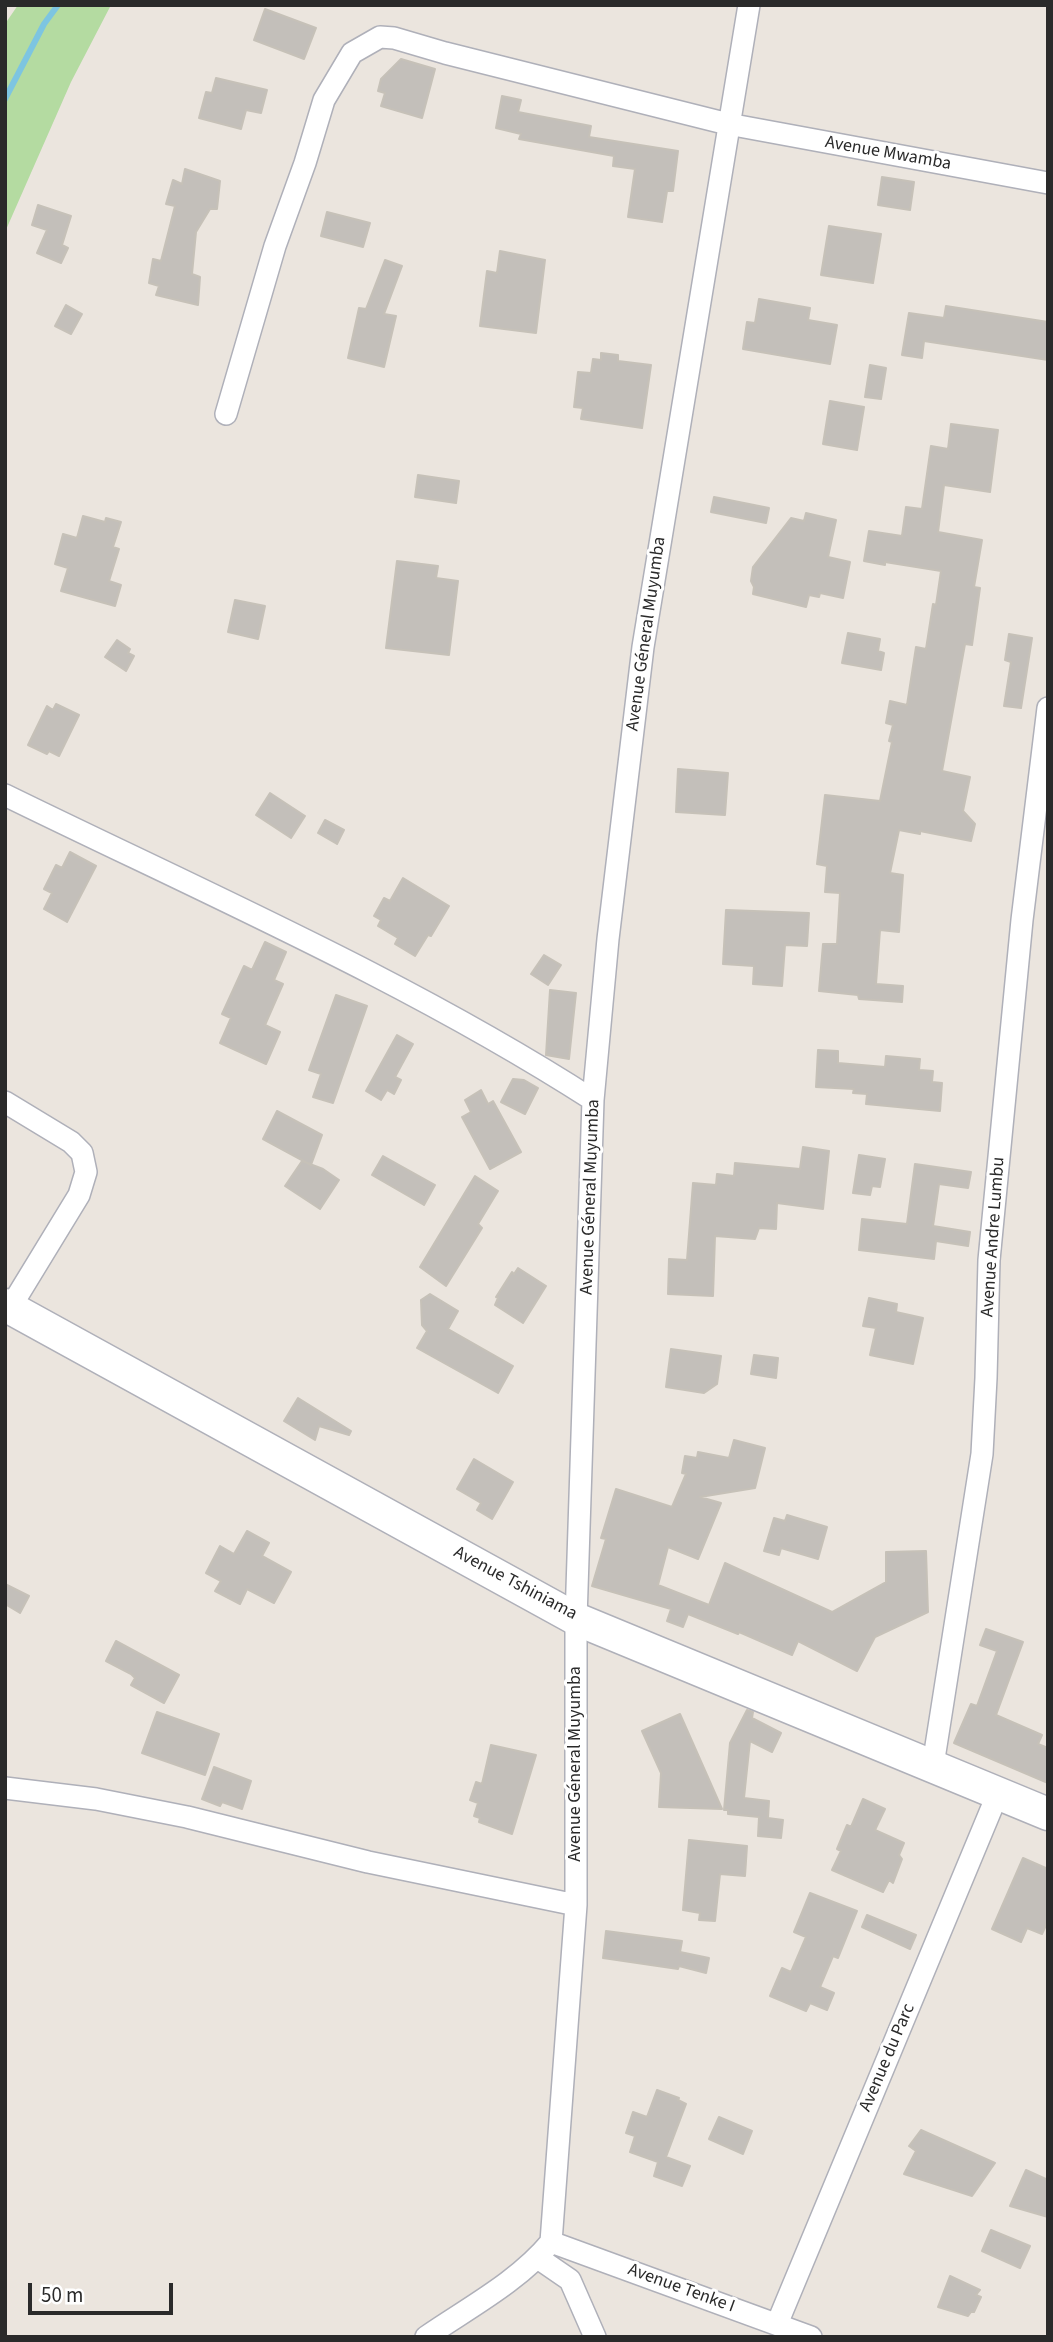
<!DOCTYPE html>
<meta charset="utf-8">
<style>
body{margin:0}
#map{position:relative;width:1053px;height:2342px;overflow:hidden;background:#ebe5de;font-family:"Source Sans 3",sans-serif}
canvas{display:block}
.frame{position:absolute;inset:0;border:7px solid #2a2a2a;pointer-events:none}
.scale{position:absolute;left:28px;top:2283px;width:145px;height:32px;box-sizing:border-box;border:4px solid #2a2a2a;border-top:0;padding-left:9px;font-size:21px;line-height:24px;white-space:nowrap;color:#2a2a2a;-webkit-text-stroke:5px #fff;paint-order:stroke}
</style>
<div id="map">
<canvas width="1053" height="2342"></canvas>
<div class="frame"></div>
<div class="scale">50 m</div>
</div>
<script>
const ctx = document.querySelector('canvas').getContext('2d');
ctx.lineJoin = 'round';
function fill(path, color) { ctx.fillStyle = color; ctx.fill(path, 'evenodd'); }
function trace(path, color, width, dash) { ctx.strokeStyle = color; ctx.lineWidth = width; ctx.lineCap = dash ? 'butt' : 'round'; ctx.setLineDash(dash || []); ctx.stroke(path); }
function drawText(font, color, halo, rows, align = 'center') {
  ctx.font = font + ' "Source Sans 3",sans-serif'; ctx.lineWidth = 6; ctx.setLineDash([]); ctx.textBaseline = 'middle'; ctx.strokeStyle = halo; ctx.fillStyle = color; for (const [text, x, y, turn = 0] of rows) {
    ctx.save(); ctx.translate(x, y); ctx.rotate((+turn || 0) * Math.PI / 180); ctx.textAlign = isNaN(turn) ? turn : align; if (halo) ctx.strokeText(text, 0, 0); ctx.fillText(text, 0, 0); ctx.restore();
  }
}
fill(new Path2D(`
 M18 5H111L71 82 5 232V24Z`), '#b4dba1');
trace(new Path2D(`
 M5 99 44 24 58 5`), '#7dc5e1', 6);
const building = new Path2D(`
 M265 9 316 28 304 59 254 40Z
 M401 59 435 69 422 118 381 106 385 93 378 91 381 79Z
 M216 78 267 90 261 113 246 110 241 129 199 118 206 92 212 93Z
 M502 96 521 100 518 112 591 126 589 137 678 151 673 191H667L662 222 628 217 635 169 613 166 614 156 519 139 521 134 496 128Z
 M185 169 220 181 217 209H210L196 232 192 274 200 277 198 305 156 295 159 286 149 283 153 259 161 261 175 206 166 204 173 180 182 184Z
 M882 177 914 182 910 210 878 205Z
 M38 205 71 216 62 245 68 248 61 263 37 253 47 230 32 225Z
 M327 212 370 223 363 247 321 236Z
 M829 226 881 234 873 283 821 275Z
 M500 251 545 260 536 333 480 326 487 271 497 273Z
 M385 260 402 266 384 314 396 316 384 367 348 358 359 308 366 309Z
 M759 299 810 308 808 320 837 325 830 364 743 349 747 322 755 323Z
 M66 305 82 314 71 334 55 326Z
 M946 306 1048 322V360L924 341 922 358 902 355 909 313 944 318Z
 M601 353 618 355V361L651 365 642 428 581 419 583 408 574 407 578 372 591 373 593 359 601 360Z
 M870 365 886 368 881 399 865 397Z
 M830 401 864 407 857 450 823 444Z
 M951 424 998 430 990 492 944 485 938 532 982 540 974 587 980 588 972 645 965 644 942 771 970 777 963 811 975 824 971 841 920 831V834L899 830 890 873 903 875 899 932 880 930 876 984 903 986 902 1002 859 999 858 995 819 991 823 944H837L840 893 825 892 827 866 817 864 825 795 880 801 892 742 889 741 893 725 886 723 890 701 907 705 916 647 926 649 933 604 936 605 941 571 885 562V565L864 561 869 531 902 536 906 507 922 509 931 446 948 449Z
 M418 475 459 481 456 503 415 497Z
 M714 497 769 508 766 523 711 512Z
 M806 513 836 520 828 557 850 562 843 598 820 593 819 597 809 595 806 607 753 594 754 587 751 581 753 567 791 518 804 521Z
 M83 516 105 522 106 518 121 522 113 547 119 549 109 581 121 585 115 606 61 591 68 568 55 564 63 534 77 538Z
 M397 561 438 566 436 578 458 581 449 655 386 648Z
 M235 600 265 606 258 639 228 632Z
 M848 633 880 639 878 651 884 653 881 670 842 663Z
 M1009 634 1032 638 1021 708 1004 706 1011 662 1005 660Z
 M117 640 130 649 128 653 134 656 126 671 105 657Z
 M56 704 79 715 59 756 49 751 47 754 28 745 47 706 53 710Z
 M678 769 728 773 725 815 676 812Z
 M270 793 305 816 291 838 256 815Z
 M325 820 344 830 337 844 318 833Z
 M70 852 96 866 67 922 44 909 52 893 44 889 56 865 62 868Z
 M403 878 449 906 431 936 428 935 415 956 395 944 398 938 378 926 381 920 374 916 384 898 390 901Z
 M726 910 809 913 807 946 785 945 782 986 753 984 754 966 723 964Z
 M265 942 286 952 274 980 283 984 265 1025 280 1032 266 1064 220 1043 231 1018 222 1014 244 966 252 970Z
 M544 955 561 965 548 985 531 974Z
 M550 990 576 993 569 1059 546 1055Z
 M336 995 367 1006 333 1103 313 1097 321 1074 309 1070Z
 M397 1035 413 1044 395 1077 401 1080 394 1094 387 1090 381 1100 366 1091Z
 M818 1050 838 1051V1063L885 1067 886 1056 920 1059 919 1070 933 1071 932 1082 942 1083 940 1111 866 1104 867 1094 853 1093 854 1089 816 1087Z
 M513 1079 524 1080 538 1088 525 1114 501 1102Z
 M481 1090 488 1104 493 1101 521 1152 490 1169 462 1117 471 1112 465 1100Z
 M277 1111 322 1135 311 1165 263 1139Z
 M803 1147 829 1151 823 1209 777 1203 776 1229 759 1228 755 1239 715 1236 713 1296 668 1294 669 1259 687 1260 693 1183 716 1185 717 1174 734 1176 735 1163 800 1169Z
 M859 1155 885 1159 880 1187 872 1186 870 1195 853 1193Z
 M383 1156 435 1185 424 1205 372 1175Z
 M302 1161 323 1169 339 1180 320 1209 285 1186Z
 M915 1164 971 1172 968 1188 939 1184 933 1226 970 1232 968 1246 936 1241 934 1259 859 1250 862 1219 907 1224Z
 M475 1176 498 1191 478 1224 482 1228 446 1286 420 1267Z
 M518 1268 546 1286 523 1323 495 1305 498 1298 496 1297 512 1272 514 1274Z
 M430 1294 458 1311 448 1329 513 1366 498 1393 417 1348 427 1331 422 1325 421 1300Z
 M869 1298 897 1304 896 1312 923 1318 913 1364 870 1355 876 1328 863 1326Z
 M671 1349 721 1356 717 1384 704 1393 666 1387Z
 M754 1355 778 1358 776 1378 751 1374Z
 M298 1398 351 1431 349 1435 319 1426 315 1440 284 1421Z
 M734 1440 765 1448 755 1488 700 1497 721 1503 698 1559 668 1547 658 1585 709 1605 725 1563 832 1612 886 1582V1552L926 1551 928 1612 875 1637 857 1671 798 1641 792 1655 739 1632 738 1634 688 1614 683 1627 667 1621 671 1609 592 1586 606 1539 601 1538 616 1489 672 1507 686 1474 682 1473 685 1456 697 1458 698 1452 729 1458Z
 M474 1459 513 1482 492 1519 477 1510 481 1503 457 1489Z
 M787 1515 827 1527 818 1559 781 1548 779 1555 764 1551 774 1518 785 1521Z
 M247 1531 269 1543 262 1556 291 1572 274 1603 247 1589 240 1604 215 1591 221 1581 206 1573 220 1546 234 1554Z
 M5 1584 29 1596 20 1613 5 1604Z
 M986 1629 1023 1642 996 1715 1042 1735 1038 1744 1048 1748V1783L954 1743 971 1704 977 1706 997 1651 980 1645Z
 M116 1641 179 1675 164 1703 131 1685 135 1678 131 1674 106 1661Z
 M747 1710 753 1712 752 1718 781 1733 772 1752 750 1741 744 1798 769 1801 768 1818 783 1820 781 1838 758 1836 759 1817 728 1814V1810H724L730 1743Z
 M157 1712 219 1734 205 1775 142 1753Z
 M680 1714 722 1809 659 1807 661 1773 642 1731Z
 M491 1745 536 1755 512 1834 479 1822 480 1818 474 1816 478 1803 470 1800 476 1782 482 1784Z
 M214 1767 251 1781 242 1809 222 1802 220 1806 202 1799Z
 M863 1799 885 1809 875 1830 904 1843 899 1855 902 1859 893 1883 889 1880 883 1892 832 1870 841 1851 837 1849 847 1825 851 1827Z
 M689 1840 747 1846 745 1876 720 1874 715 1921 699 1920 700 1913 683 1910Z
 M1023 1858 1048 1869V1921L1042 1934 1027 1928 1021 1942 992 1929Z
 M810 1893 857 1911 838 1958 833 1956 820 1987 834 1993 827 2010 810 2003 806 2011 770 1996 782 1968 791 1972 806 1937 794 1932Z
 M867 1915 916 1935 910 1949 862 1927Z
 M606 1931 682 1941 680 1952 709 1958 706 1973 679 1966 678 1969 603 1958Z
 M657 2090 679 2098 678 2100 686 2104 666 2157 690 2166 682 2186 654 2176 658 2162 630 2152 635 2136 626 2133 633 2112 647 2117Z
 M719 2117 752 2131 743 2154 709 2139Z
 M921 2130 995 2163 972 2196 904 2174 916 2151 909 2146Z
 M1026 2170 1048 2180V2217L1010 2206Z
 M991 2230 1030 2246 1020 2268 982 2251Z
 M950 2276 980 2290 976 2295 981 2297 974 2312H971L968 2316 938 2307Z`);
fill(building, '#c3bfba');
trace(building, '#c6c1b8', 2);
const street = new Path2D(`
 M226 414 275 246 305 163 324 100 352 53 380 37 394 38 445 53 728 124 1048 183
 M5 795C203 892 408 981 593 1100
 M5 1102 71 1142 82 1153 86 1172 79 1195 10 1308
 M933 1765 982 1454 986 1378 989 1260 1022 920 1048 708
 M5 1788 96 1799 187 1817 368 1862 576 1905
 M551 2242 811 2337
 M538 2258 570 2280 595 2337
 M777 2324 998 1793
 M426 2337C468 2308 518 2282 551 2242L576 1905V1619L593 1100 608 939 643 647 749 5`);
const secondary = new Path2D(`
 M5 1305 576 1619 1048 1814`);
trace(street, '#afb0b9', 24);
trace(secondary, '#afb0b9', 35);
trace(street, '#fff', 21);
trace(secondary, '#fff', 32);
drawText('18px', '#2a2a2a', '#fff', [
 ["Avenue Mwamba",888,154,10],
 ["Avenue Géneral Muyumba",647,634,-82],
 ["Avenue Géneral Muyumba",591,1197,-88],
 ["Avenue Andre Lumbu",994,1237,-86],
 ["Avenue Tshiniama",515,1584,28],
 ["Avenue Géneral Muyumba",576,1764,-90],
 ["Avenue du Parc",888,2058,-67],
 ["Avenue Tenke I",681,2289,20]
]);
</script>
